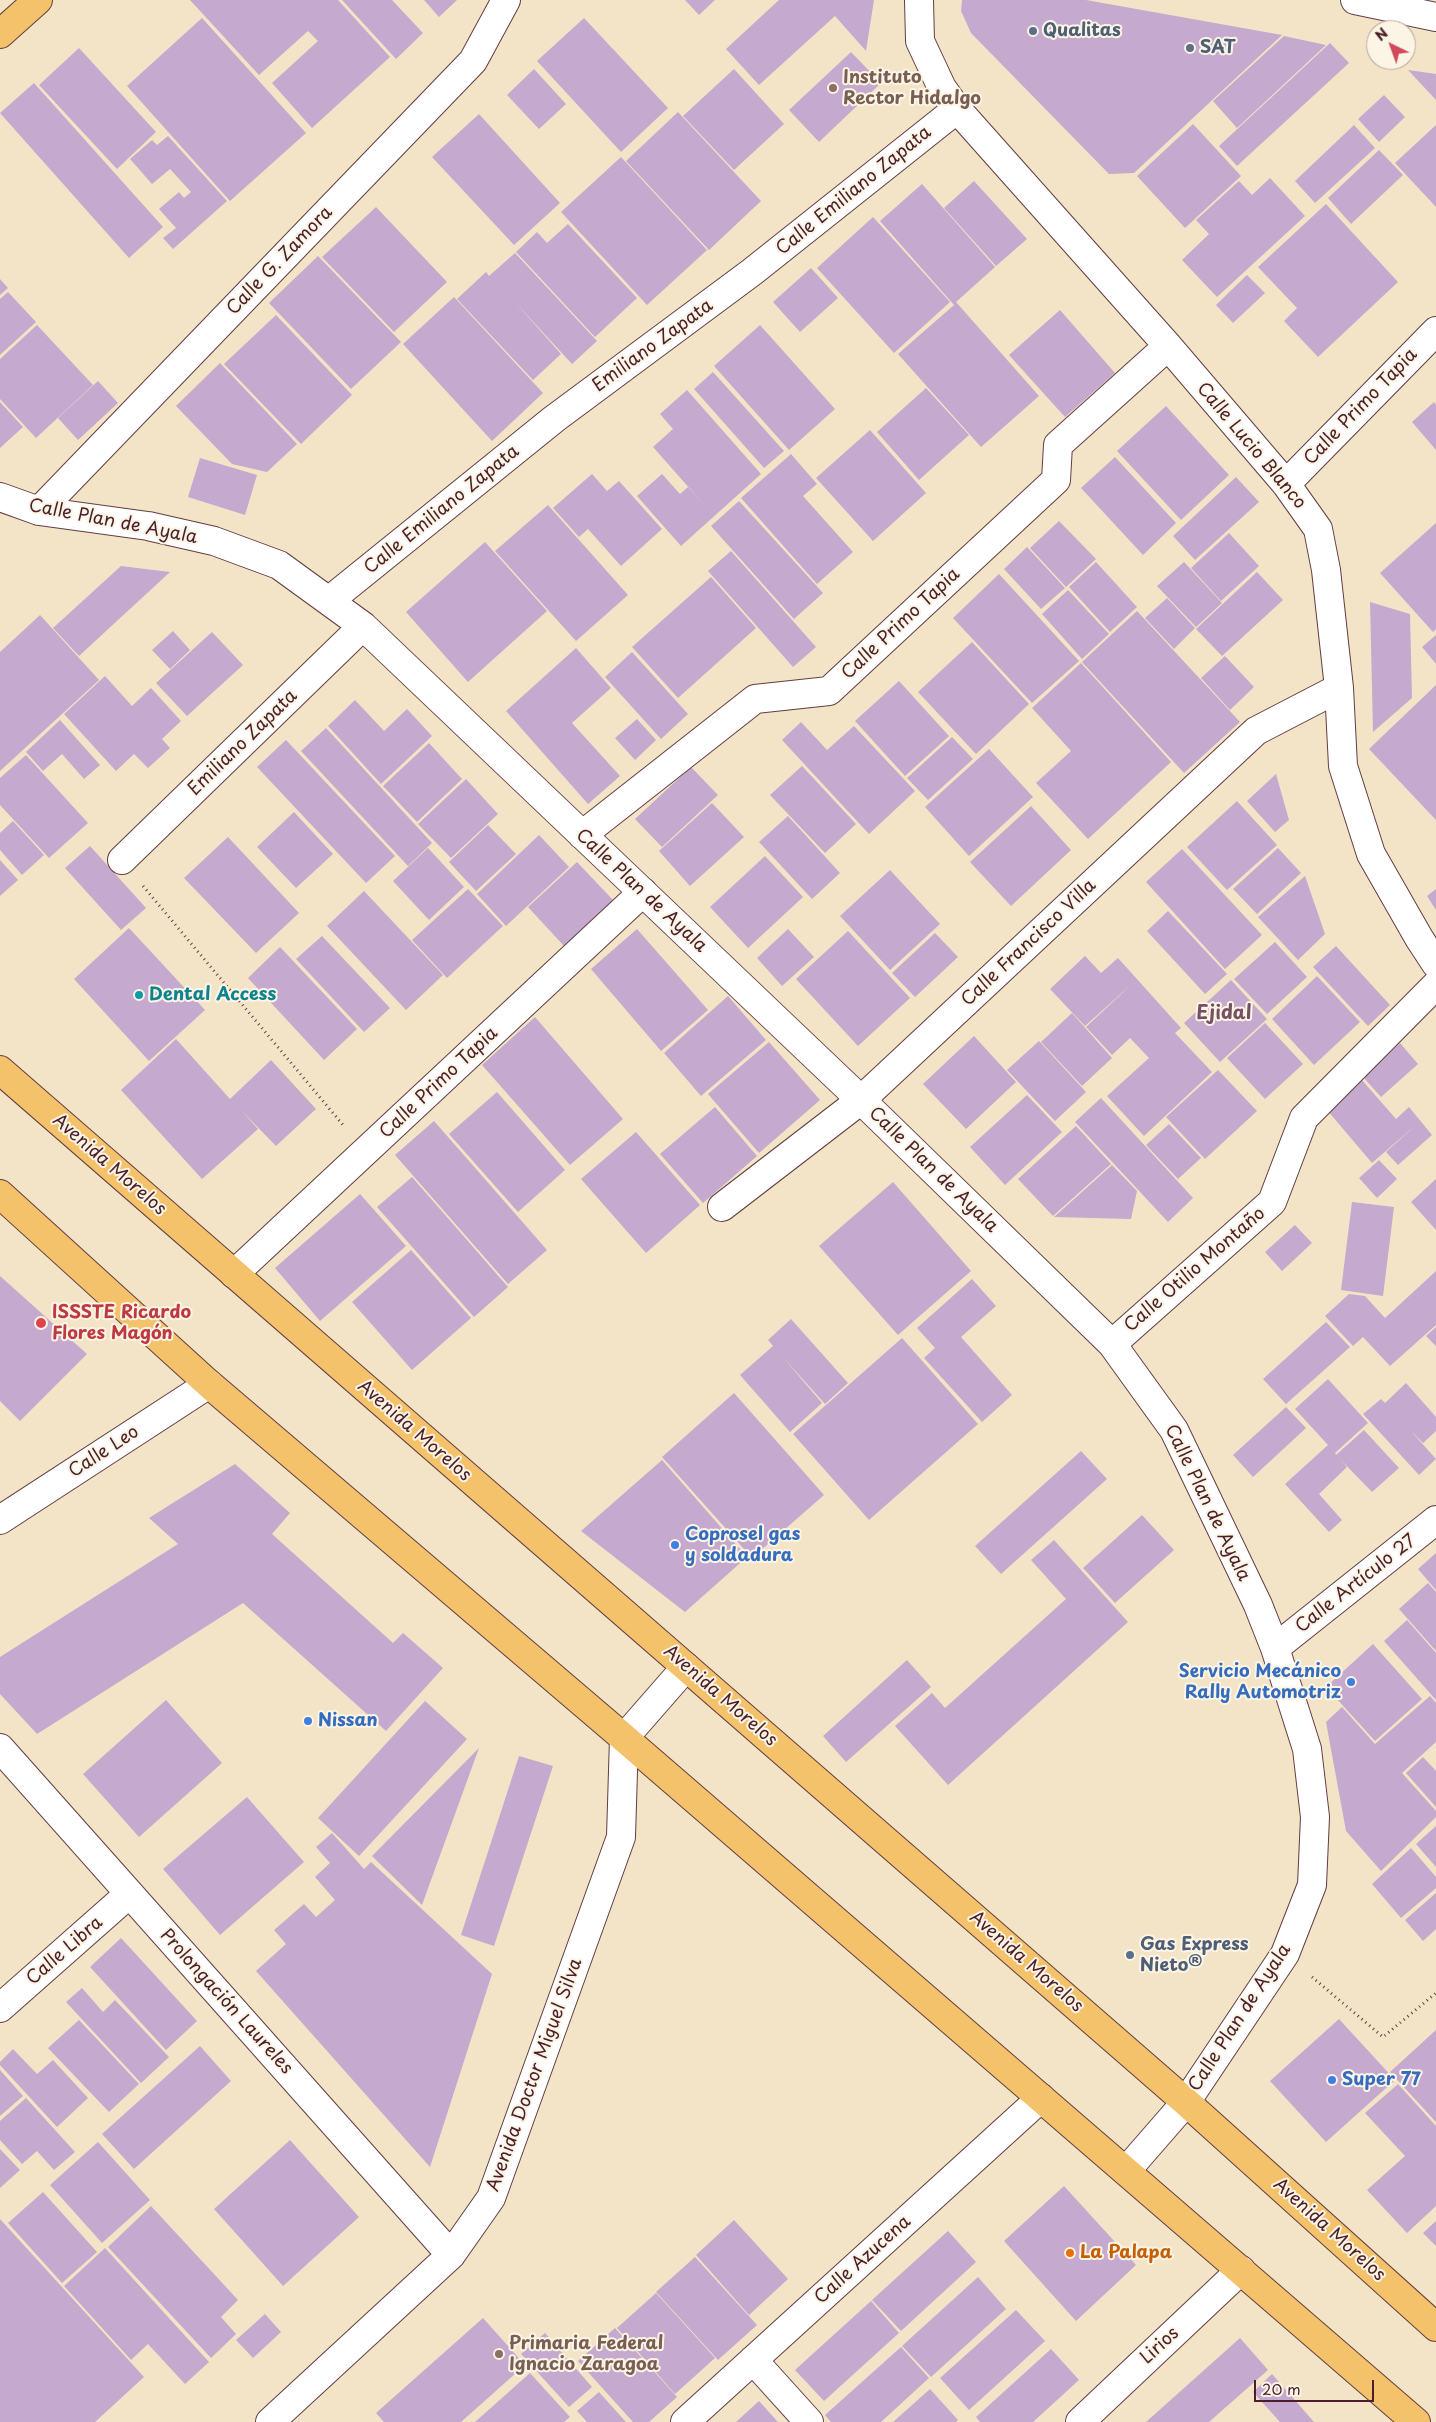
<!DOCTYPE html>
<meta charset="utf-8">
<style>
body{margin:0}
#map{position:relative;width:1436px;height:2422px;overflow:hidden;background:#f3e4c7;font-family:"Playpen Sans",sans-serif}
canvas{display:block}
.north{position:absolute;left:1366px;top:20px;width:50px;height:50px;box-sizing:border-box;background:#fcf5e5;border:1px solid #b59f9b;border-radius:50%;rotate:318deg;font-size:14px;font-weight:700;line-height:20px;text-align:center;color:#4a1f2b}
.north::after{content:'';display:block;margin:auto;width:18px;height:22px;background:#d1495b;clip-path:polygon(50% 0,100% 100%,50% 72%,0 100%)}
.scale{position:absolute;left:1254px;top:2380px;width:120px;height:22px;box-sizing:border-box;border:2px solid #4a1f2b;border-top:0;padding-left:6px;font-size:15px;line-height:18px;white-space:nowrap;color:#4a1f2b;-webkit-text-stroke:4px #fcf5e5;paint-order:stroke}
</style>
<div id="map">
<canvas width="1436" height="2422"></canvas>
<div class="north">N</div>
<div class="scale">20 m</div>
</div>
<script>
const ctx = document.querySelector('canvas').getContext('2d');
ctx.lineJoin = 'round';
function fill(path, color) { ctx.fillStyle = color; ctx.fill(path, 'evenodd'); }
function trace(path, color, width, dash) { ctx.strokeStyle = color; ctx.lineWidth = width; ctx.lineCap = dash ? 'butt' : 'round'; ctx.setLineDash(dash || []); ctx.stroke(path); }
function drawText(font, color, halo, rows, align = 'center') {
  ctx.font = font + ' "Playpen Sans",sans-serif'; ctx.lineWidth = 4; ctx.setLineDash([]); ctx.textBaseline = 'middle'; ctx.strokeStyle = halo; ctx.fillStyle = color; for (const [text, x, y, turn = 0] of rows) {
    ctx.save(); ctx.translate(x, y); ctx.rotate((+turn || 0) * Math.PI / 180); ctx.textAlign = isNaN(turn) ? turn : align; if (halo) ctx.strokeText(text, 0, 0); ctx.fillText(text, 0, 0); ctx.restore();
  }
}
fill(new Path2D(`
 M190 0H338L390 57 312 128 272 83 318 41 308 31 259 75Z
 M342 0H392L423 33 396 59Z
 M424 0H457L439 17Z
 M685 0H715L699 15Z
 M779 0H874L866 51 835 16 759 85 726 49Z
 M962 0H1086L1282 35 1134 173 1109 174 971 33 961 11Z
 M202 18 306 133 230 201 127 86Z
 M584 18 668 108 621 152 537 61Z
 M1284 36 1326 45 1237 128 1213 101Z
 M1330 43 1349 63 1237 166 1219 146Z
 M79 48 156 132 117 169 39 85Z
 M851 52 881 83 819 142 789 110Z
 M534 69 566 104 539 129 507 95Z
 M734 69 784 124 734 170 683 116Z
 M1408 70 1436 74V100Z
 M34 83 163 227 129 258 0 113Z
 M1384 95 1405 117 1379 142 1358 119Z
 M678 112 761 201 709 250 626 161Z
 M479 114 560 203 514 245 432 157Z
 M1193 124 1241 176 1185 228 1137 176Z
 M1354 125 1375 148 1315 203 1295 181Z
 M1436 125V207L1395 163Z
 M168 136 227 201 173 249 163 238 176 228 159 209 179 192 184 198 191 192 170 169 152 184 130 159 152 140 157 145Z
 M1379 150 1403 175 1351 224 1328 198Z
 M621 157 707 250 647 305 561 212Z
 M1270 178 1305 216 1217 297 1182 260 1209 234 1196 220 1239 181 1252 195Z
 M974 181 1027 239 996 266 944 208Z
 M922 184 995 267 956 302 1039 396 981 447 898 354 954 305 880 221Z
 M1326 204 1398 282 1318 357 1284 321 1297 308 1258 267Z
 M376 207 447 282 394 332 322 257Z
 M873 217 950 302 894 353 817 268Z
 M568 224 637 298 595 337 516 252 537 232 547 243Z
 M515 253 597 341 572 364 514 301 561 354 533 380 457 299 486 272 489 276Z
 M318 256 401 342 351 389 269 303Z
 M811 268 838 298 800 332 773 302Z
 M1247 275 1265 293 1233 323 1216 305Z
 M0 279 8 288 0 295Z
 M8 292 36 322 0 355V299Z
 M454 297 543 393 492 441 403 344Z
 M1060 310 1115 373 1065 417 1009 355Z
 M276 315 352 395 301 444 224 364Z
 M37 325 93 385 36 438 0 399V359Z
 M760 325 835 409 789 450 714 366Z
 M220 363 297 444 267 472 232 464 176 406Z
 M713 372 784 451 764 468 694 389Z
 M98 381 118 403 78 440 58 418Z
 M926 388 969 435 919 480 877 432Z
 M687 390 761 474 681 546 637 496 662 474 680 494 688 487 707 508 653 447 673 429 660 414Z
 M0 402 23 427 0 448Z
 M1434 402 1436 405V450L1412 422Z
 M1166 406 1229 475 1181 520 1117 451Z
 M870 430 926 493 873 541 816 478Z
 M791 454 817 484 803 496 853 552 817 584 741 498Z
 M1115 457 1176 523 1143 555 1081 488Z
 M200 458 257 475 245 515 188 497Z
 M592 474 607 491 619 481 662 529 621 566 588 529 579 537 553 508Z
 M1236 477 1259 502 1195 560 1173 536Z
 M739 501 823 593 794 619 711 526Z
 M548 505 628 595 576 641 495 551Z
 M1059 521 1096 559 1066 587 1030 548Z
 M1436 523V629L1433 632 1380 573Z
 M1229 533 1259 566 1221 601 1191 568Z
 M485 542 547 611 468 682 406 612Z
 M1027 547 1065 588 1041 609 1004 569Z
 M731 551 816 647 793 667 708 571Z
 M1096 562 1137 607 1110 632 1069 587Z
 M1184 562 1222 603 1196 627 1157 586Z
 M121 566 170 572 79 656 53 628Z
 M1257 572 1283 600 1222 656 1196 629Z
 M999 574 1079 661 1032 703 953 618Z
 M711 577 756 628 678 698 632 647Z
 M1068 590 1109 634 1082 659 1042 614Z
 M1167 598 1195 628 1174 649 1145 618Z
 M1370 602 1410 614 1412 698 1373 732Z
 M1137 611 1240 722 1184 773 1082 662Z
 M40 615 99 680 0 771V652Z
 M173 631 190 650 170 669 152 650Z
 M212 632 243 665 187 716 156 683Z
 M1436 635V664L1422 647Z
 M972 642 1029 704 976 754 918 692Z
 M576 648 611 688 572 723 620 776 588 804 506 711Z
 M632 652 688 714 661 739 605 677Z
 M1225 656 1254 687 1230 710 1201 678Z
 M1081 663 1171 762 1088 839 1036 783 1071 751 1032 708Z
 M105 676 132 706 151 688 181 721 162 739 170 748 148 768 134 754 116 771 64 714Z
 M899 681 949 736 905 776 855 721Z
 M1436 685V820L1369 749Z
 M355 700 384 731 407 709 432 736 381 784 328 726Z
 M637 719 656 740 635 760 615 738Z
 M60 720 100 765 84 779 62 754 43 771 26 752Z
 M801 722 827 750 854 726 915 791 869 834 782 740Z
 M326 728 432 843 408 866 301 751Z
 M952 737 973 759 928 800 907 778Z
 M286 740 395 856 366 883 257 767Z
 M429 743 462 779 417 822 383 786Z
 M989 749 1033 797 969 856 925 807Z
 M26 755 88 823 49 858 0 805V778Z
 M802 766 856 824 825 853 770 795Z
 M691 767 718 795 662 847 635 819Z
 M1276 774 1289 820 1275 832 1247 801Z
 M466 779 498 814 451 858 418 824Z
 M1237 801 1277 845 1227 890 1187 847Z
 M712 803 744 837 690 886 659 851Z
 M1031 806 1071 850 1011 906 970 862Z
 M294 812 333 854 296 888 257 847Z
 M788 816 840 873 812 899 759 842Z
 M13 821 44 855 22 875 0 850V833Z
 M488 825 516 854 476 891 449 862Z
 M539 835 569 867 506 926 477 894Z
 M228 837 299 913 256 953 184 878Z
 M90 846 146 908 121 930 65 868Z
 M428 848 464 887 429 920 393 881Z
 M1278 848 1301 873 1257 914 1233 889Z
 M1182 849 1262 935 1225 969 1146 882Z
 M765 856 803 897 748 948 710 907Z
 M0 860 18 880 0 896Z
 M577 862 613 900 564 946 528 907Z
 M890 870 940 924 890 970 840 916Z
 M1305 876 1325 934 1298 960 1258 917Z
 M468 889 503 926 447 978 412 940Z
 M1436 889V910L1427 896Z
 M364 891 443 975 406 1010 327 926Z
 M1168 911 1227 974 1205 994 1147 931Z
 M129 928 205 1010 149 1061 74 979Z
 M637 929 708 1010 661 1051 591 969Z
 M788 929 814 957 782 986 757 958Z
 M848 931 910 998 858 1046 796 979Z
 M935 933 958 957 915 997 892 973Z
 M322 936 390 1008 364 1032 296 959Z
 M1275 942 1307 977 1267 1014 1234 979Z
 M1336 946 1390 1005 1368 1026 1313 967Z
 M280 947 357 1029 324 1060 248 978Z
 M1085 956 1101 973 1118 958 1181 1028 1175 1033 1212 1072 1144 1136 1107 1096 1149 1058 1130 1038 1112 1055 1086 1027 1133 983 1085 1026 1050 989Z
 M1317 976 1360 1022 1314 1065 1272 1019Z
 M1231 980 1267 1019 1220 1062 1184 1023Z
 M728 996 766 1040 701 1096 664 1053Z
 M1072 1013 1112 1058 1082 1086 1041 1042Z
 M535 1017 623 1119 570 1165 482 1065Z
 M1265 1023 1303 1064 1265 1099 1227 1058Z
 M974 1036 1016 1082 966 1129 923 1084Z
 M176 1039 230 1099 271 1060 316 1109 276 1146 242 1111 258 1129 202 1179 121 1090Z
 M1039 1041 1086 1092 1055 1121 1007 1070Z
 M769 1042 820 1100 759 1153 708 1094Z
 M1400 1043 1418 1064 1381 1097 1363 1077Z
 M1218 1070 1257 1111 1205 1159 1166 1117Z
 M1361 1079 1396 1119 1409 1107 1432 1135 1398 1165 1386 1152 1417 1124 1372 1163 1327 1110Z
 M497 1092 565 1170 518 1212 449 1134Z
 M1027 1095 1062 1132 1005 1185 970 1147Z
 M1101 1098 1193 1198 1168 1222 1075 1122Z
 M715 1107 757 1156 703 1203 660 1154Z
 M434 1121 547 1250 508 1284 395 1155Z
 M1169 1124 1201 1158 1178 1179 1146 1145Z
 M1076 1126 1111 1164 1053 1216 1018 1179Z
 M636 1132 700 1205 646 1253 581 1179Z
 M1379 1160 1397 1179 1377 1198 1359 1178Z
 M1112 1165 1137 1191 1131 1219 1054 1217Z
 M412 1177 508 1287 474 1317 377 1207Z
 M1436 1179V1230L1411 1202Z
 M893 1182 971 1271 898 1335 819 1246Z
 M360 1194 406 1246 320 1321 275 1268Z
 M1352 1202 1394 1207 1383 1296 1341 1290Z
 M1295 1225 1312 1243 1282 1271 1265 1252Z
 M411 1250 471 1318 412 1370 352 1302Z
 M1436 1271V1325L1390 1366 1363 1337 1353 1346 1325 1316 1349 1294 1365 1296 1385 1318Z
 M0 1276 87 1354 20 1421 0 1401Z
 M972 1279 996 1306 961 1337 1012 1395 982 1422 924 1358 935 1348 917 1328Z
 M791 1319 848 1383 825 1404 781 1355 822 1403 790 1432 740 1375 773 1346 768 1340Z
 M1326 1322 1350 1347 1286 1404 1263 1379Z
 M1436 1327V1346L1426 1336Z
 M902 1338 978 1424 869 1520 793 1434Z
 M1328 1379 1368 1423 1335 1453 1336 1455 1364 1430 1399 1468 1372 1492 1339 1458 1347 1467 1319 1494 1342 1520 1329 1532 1285 1484 1328 1445 1295 1409Z
 M1406 1383 1436 1417V1431L1423 1443 1410 1430 1436 1459 1419 1475 1363 1414 1381 1399 1385 1403Z
 M734 1393 824 1495 752 1558 662 1457Z
 M1286 1407 1306 1428 1253 1477 1233 1455Z
 M1081 1451 1107 1479 1001 1574 975 1546Z
 M662 1460 747 1557 685 1612 581 1531Z
 M235 1464 290 1513 272 1534 393 1643 403 1633 443 1668 386 1731 243 1603 37 1734 0 1694V1657L178 1544 149 1518Z
 M1142 1515 1174 1550 1115 1603 1083 1568Z
 M1054 1540 1128 1622 948 1785 895 1726 932 1693 945 1708 1066 1599 1031 1560Z
 M1436 1553V1590L1418 1569Z
 M1428 1583 1436 1592V1651L1399 1609Z
 M1407 1620 1436 1653V1700L1384 1641Z
 M1373 1644 1422 1699 1375 1741 1326 1687Z
 M907 1660 931 1687 846 1762 823 1736Z
 M1430 1696 1436 1703V1742L1402 1773 1436 1811V1817L1381 1871 1346 1831 1326 1722 1342 1707 1375 1744Z
 M166 1700 222 1763 139 1837 83 1774Z
 M425 1701 467 1739 359 1856 318 1818Z
 M479 1748 422 1905 372 1856Z
 M519 1756 553 1766 494 1946 461 1935Z
 M1423 1757 1436 1771V1807L1406 1773Z
 M247 1797 304 1862 220 1935 163 1869Z
 M1436 1826V1867L1416 1844Z
 M332 1833 364 1869 371 1862 492 1974 430 2167 256 1971 286 1944 274 1930 304 1904 316 1917 335 1900 315 1877 330 1863 316 1847Z
 M1411 1848 1436 1877V1888L1401 1918 1372 1884Z
 M1436 1893V1929L1423 1941 1405 1920Z
 M121 1938 197 2021 166 2050 90 1967Z
 M82 1988 103 2012 115 2000 169 2057 141 2083 66 2002Z
 M1339 2019 1395 2080 1326 2142 1270 2081Z
 M79 2020 139 2084 109 2112 48 2048Z
 M1436 2030V2122L1390 2072Z
 M200 2046 231 2081 134 2169 102 2134Z
 M13 2049 37 2074 53 2060 88 2098 57 2127 0 2065V2062Z
 M0 2070 23 2096 0 2116Z
 M1398 2084 1436 2126V2206L1407 2233 1367 2190 1405 2156 1365 2113Z
 M26 2098 75 2152 54 2170 37 2151 22 2164 0 2140V2121Z
 M290 2140 359 2217 283 2286 214 2209Z
 M98 2142 150 2200 102 2243 50 2185Z
 M0 2149 20 2170 0 2188Z
 M1064 2186 1136 2265 1076 2321 1004 2241Z
 M43 2192 97 2252 62 2283 8 2223Z
 M151 2206 238 2300 221 2317 236 2334 211 2358 108 2247Z
 M0 2219 144 2377 95 2422H0Z
 M734 2220 788 2279 749 2315 696 2255Z
 M1436 2221V2246L1423 2233Z
 M948 2231 976 2262 901 2331 872 2300Z
 M105 2248 209 2362 185 2384 148 2344 131 2360 64 2286Z
 M695 2257 757 2325 718 2360 656 2292Z
 M978 2277 1006 2309 931 2377 902 2346Z
 M656 2293 715 2358 675 2394 617 2328Z
 M871 2301 899 2333 824 2401 795 2370Z
 M1016 2310 1045 2341 969 2410 940 2378Z
 M265 2314 281 2332 253 2358 236 2340Z
 M483 2318 525 2365 461 2422H384L376 2413Z
 M615 2328 677 2397 649 2422H633L578 2361Z
 M545 2333 592 2387 569 2407 521 2354Z
 M1240 2338 1268 2370 1209 2422H1146Z
 M901 2347 929 2378 881 2422H831L825 2415Z
 M1051 2349 1079 2380 1033 2422H980L976 2417Z
 M530 2373 570 2417 564 2422H475Z
 M1272 2374 1314 2422H1280L1253 2392Z
 M930 2389 958 2420 956 2422H893Z
 M599 2392 626 2422H587L577 2411Z
 M759 2401 778 2422H736Z`), '#c5a9ce');
const minor = new Path2D(`
 M919 0 920 41 942 88 957 109 1168 346 1286 484 1318 529 1326 570 1339 688 1343 766 1371 854 1419 938 1436 964
 M1355 0 1436 17
 M1286 484 1436 331
 M0 497 39 511 148 526 214 541 279 565 363 626 861 1100 1112 1344 1174 1430 1258 1605 1275 1648 1307 1749 1315 1817 1312 1885 1285 1954 1186 2102 1126 2171
 M39 511 473 61 506 0
 M330 600 554 419 752 272 957 109
 M582 835 755 699 829 691 1056 480 1058 445 1168 346
 M122 860 363 626
 M722 1207 861 1100 1256 731 1339 688
 M234 1274 643 892
 M1112 1344 1272 1202 1304 1118 1436 985
 M0 1520 209 1384
 M1275 1648 1436 1520
 M0 1748 451 2255
 M0 2008 129 1894
 M753 2360 809 2422
 M270 2422 451 2255 491 2198 621 1837 624 1738 686 1667
 M685 2422 1041 2098
 M1080 2422 1241 2270`);
const major = new Path2D(`
 M0 34 38 0
 M0 1070 1186 2102 1436 2327
 M0 1194 209 1384 624 1738 1416 2422`);
trace(minor, '#633d42', 30);
trace(major, '#633d42', 30);
trace(new Path2D(`
 M143 886 343 1125
 M1312 1977 1383 2037 1436 1993`), '#633d42', 3, [1, 4]);
trace(minor, '#fff', 28);
trace(major, '#f3c26a', 28);
for (const [x, y, r, color] of [
 [1033,31,5,"#5c6f8a"],
 [1190,48,5,"#5c6f8a"],
 [833,88,5,"#8d6e63"],
 [139,995,5,"#0f9aa8"],
 [41,1323,6,"#e0444e"],
 [675,1545,5,"#3f7fe0"],
 [1351,1682,5,"#3f7fe0"],
 [308,1721,5,"#3f7fe0"],
 [1130,1955,5,"#5c6f8a"],
 [1332,2080,5,"#3f7fe0"],
 [1070,2253,5,"#e8710a"],
 [499,2354,5,"#8d6e63"]
]) { const dot = new Path2D(); dot.arc(x, y, r, 0, 2 * Math.PI); ctx.fillStyle = color; ctx.fill(dot); trace(dot, '#fcf5e5', 2); }
drawText('bold 18px', '#4e5e75', '#fcf5e5', [
 ["Qualitas",1043,31],
 ["SAT",1200,48],
 ["Gas Express",1140,1945],
 ["Nieto®",1140,1966]
], 'left');
drawText('bold 18px', '#785e54', '#fcf5e5', [
 ["Instituto",843,78],
 ["Rector Hidalgo",843,99],
 ["Primaria Federal",509,2344],
 ["Ignacio Zaragoa",509,2365]
], 'left');
drawText('18px', '#4a1f2b', '#fcf5e5', [
 ["Calle Emiliano Zapata",854,191,-39],
 ["Calle G. Zamora",280,261,-46],
 ["Emiliano Zapata",653,346,-36],
 ["Calle Primo Tapia",1361,407,-46],
 ["Calle Lucio Blanco",1251,446,50],
 ["Calle Emiliano Zapata",442,510,-39],
 ["Calle Plan de Ayala",113,522,11],
 ["Calle Primo Tapia",901,624,-43],
 ["Emiliano Zapata",243,743,-44],
 ["Calle Plan de Ayala",641,891,43],
 ["Calle Francisco Villa",1029,943,-43],
 ["Calle Primo Tapia",439,1083,-43],
 ["Avenida Morelos",109,1165,41],
 ["Calle Plan de Ayala",933,1170,44],
 ["Calle Otilio Montaño",1195,1270,-41],
 ["Avenida Morelos",414,1431,41],
 ["Calle Leo",104,1452,-33],
 ["Calle Plan de Ayala",1207,1503,64],
 ["Calle Artículo 27",1356,1584,-38],
 ["Avenida Morelos",720,1696,41],
 ["Calle Libra",65,1951,-41],
 ["Avenida Morelos",1026,1962,41],
 ["Prolongación Laureles",226,2002,48],
 ["Calle Plan de Ayala",1240,2018,-57],
 ["Avenida Doctor Miguel Silva",535,2075,-70],
 ["Avenida Morelos",1329,2230,42],
 ["Calle Azucena",863,2260,-42],
 ["Lirios",1160,2346,-43]
]);
drawText('bold 18px', '#0d838f', '#fcf5e5', [
 ["Dental Access",149,995]
], 'left');
drawText('bold 18px', '#be3a42', '#fcf5e5', [
 ["ISSSTE Ricardo",52,1313],
 ["Flores Magón",52,1334]
], 'left');
drawText('bold 18px', '#366cbe', '#fcf5e5', [
 ["Coprosel gas",685,1535],
 ["y soldadura",685,1556],
 ["Servicio Mecánico",1341,1672,"right"],
 ["Rally Automotriz",1341,1693,"right"],
 ["Nissan",318,1721],
 ["Super 77",1342,2080]
], 'left');
drawText('bold 18px', '#c56008', '#fcf5e5', [
 ["La Palapa",1080,2253]
], 'left');
drawText('bold 19px', '#754f64', '#fcf5e5', [
 ["Ejidal",1224,1014]
]);
</script>
